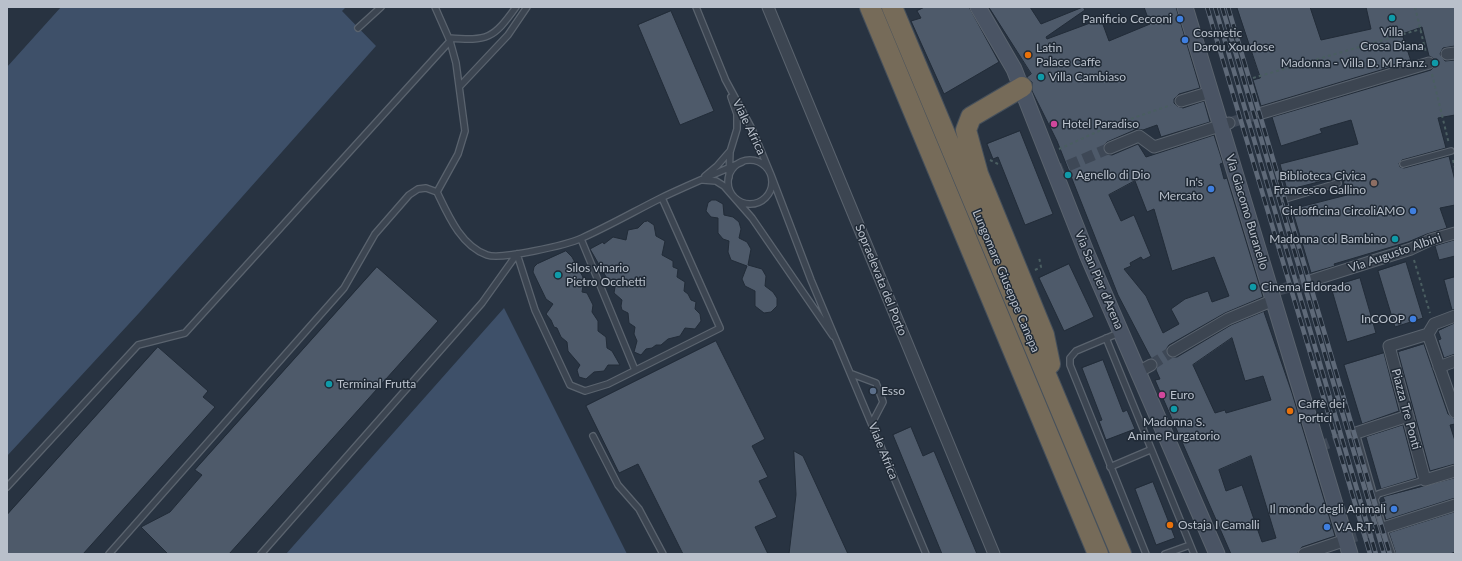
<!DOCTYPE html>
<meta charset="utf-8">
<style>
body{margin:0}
#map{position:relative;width:1462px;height:561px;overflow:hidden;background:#283341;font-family:Lato,sans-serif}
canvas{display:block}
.frame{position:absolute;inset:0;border:8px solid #b9c0cb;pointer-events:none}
</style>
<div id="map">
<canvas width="1462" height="561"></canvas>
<div class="frame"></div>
</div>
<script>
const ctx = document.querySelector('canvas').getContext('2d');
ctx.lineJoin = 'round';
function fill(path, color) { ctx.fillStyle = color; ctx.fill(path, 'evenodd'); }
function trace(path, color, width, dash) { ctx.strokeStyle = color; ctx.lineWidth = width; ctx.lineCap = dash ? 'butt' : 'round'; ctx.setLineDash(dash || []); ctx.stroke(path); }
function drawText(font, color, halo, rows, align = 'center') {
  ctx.font = font + ' Lato,sans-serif'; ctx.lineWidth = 3; ctx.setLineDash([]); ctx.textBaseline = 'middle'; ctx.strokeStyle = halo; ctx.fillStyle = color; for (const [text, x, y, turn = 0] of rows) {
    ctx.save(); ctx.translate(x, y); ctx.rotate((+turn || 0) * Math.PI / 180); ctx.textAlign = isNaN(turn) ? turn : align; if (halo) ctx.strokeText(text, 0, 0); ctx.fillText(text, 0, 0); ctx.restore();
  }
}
fill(new Path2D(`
 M61 7H346L342 11 376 46 139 313 7 456V67Z
 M504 308 627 554H286Z`), '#3e5069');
const building = new Path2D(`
 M925 7H969L999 62 944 94 911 21 921 18 917 11Z
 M989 7H1030L1041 24 1083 7 1085 10 1046 37 1047 39 1101 19 1109 41 1150 24 1144 7H1176L1200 88 1179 94 1174 99V103L1177 106 1183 108 1204 101 1210 122 1161 137 1157 125 1143 130 1137 129 1107 142 1103 147V150L1106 154 1112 155 1138 144 1146 157 1214 135 1223 163 1220 164 1224 179 1227 178 1263 297 1225 313 1169 345 1167 348V354L1170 357H1177L1231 325 1267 310 1264 312 1292 393 1335 536 1302 547 1297 554H1231L1155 380 1160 379 1156 370 1157 362 1151 358 1118 295 1057 141 1032 91V82L1027 77 1031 74ZM1135 181 1147 212 1154 209 1172 271 1214 257 1229 296 1212 302 1208 291 1185 299 1171 309 1179 324 1163 333 1146 296 1124 269 1131 266 1130 263 1141 257 1143 260 1151 256 1134 215 1121 221 1109 195ZM1232 338 1245 381 1263 376 1271 400 1226 413 1225 410 1215 413 1193 365ZM1251 456 1276 538 1262 542 1242 485 1226 491 1219 470Z
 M1237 7H1310L1321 40 1371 29 1366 7H1455V46L1443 48 1440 54 1445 61 1455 60V115L1438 118 1446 148 1402 160 1399 163 1400 167 1404 168 1449 156 1455 181V205L1440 208 1447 228 1427 234 1408 242 1334 264 1335 266 1311 273 1292 209 1347 195 1342 176 1287 190 1280 164 1358 144 1351 120 1320 129 1322 133 1281 146 1272 117 1431 70 1434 67 1436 61 1433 58 1429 56 1422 27 1402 34 1411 61 1261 106 1253 80 1260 78Z
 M671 11 714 111 680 125 638 25Z
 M1020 131 1053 214 1025 225 998 157 993 159 987 144Z
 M712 200H716L723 204 724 215 733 217 739 222 741 229 739 238 747 242 751 249 748 265 762 269 766 276 765 286 773 292 777 298V306L771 312 764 313 755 306V291L745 286 742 279 747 266 731 260 728 252 729 241 723 239 718 233V218L711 217 706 211 708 203Z
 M648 221 654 225 656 236 665 241 662 255 673 261V267L678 269 677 277 685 282 684 291 688 294 691 300 696 302 695 309 700 314 701 321 695 329 685 328 680 336 668 339 661 345H656L652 348 646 349 641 355 634 352 637 341 634 334 635 327 629 323 628 313 622 310 621 306 622 300 614 293 615 287 609 282 590 249 603 242 604 244 613 237 626 240 628 230 638 228 644 222Z
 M1455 240V256L1439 260 1435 246Z
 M566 251 572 257 584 279 582 292 587 293 593 305 592 312 598 321V331L606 337 607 348 612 351 620 365H608L604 371 594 372 586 379 579 377 577 370 580 365 568 351 567 342 561 337 557 328 554 327 551 320 546 314 553 304 546 299 533 272 534 267 537 264Z
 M1406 262 1423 318 1395 327 1378 271Z
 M1069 264 1094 317 1064 331 1039 278Z
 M377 267 438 321 229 554H168L141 527 170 512 202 475 195 470Z
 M1455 277V309L1452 310 1444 280Z
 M1360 278 1376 333 1347 342 1331 287Z
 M1455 323V354L1444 358 1438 340 1441 339 1438 331Z
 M716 341 765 439 752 446 768 477 759 481 777 517 755 527 768 554H683L638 464 619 473 586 406Z
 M1424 344 1448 414 1455 419V424L1450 425 1455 441V464L1430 471 1398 352Z
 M158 347 208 391 203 397 215 407 83 554H7V515Z
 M1384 353 1399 411 1362 424 1344 365Z
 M1103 360 1123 412 1127 410 1135 429 1106 440 1099 421 1102 420 1082 368Z
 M1403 425 1417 478 1381 489 1366 437Z
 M911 427 923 456 934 451 977 554H942L893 435Z
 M794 451 803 456 848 554H789L796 495Z
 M1455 478V498L1386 520 1380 502 1385 501 1383 497Z
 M1153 482 1175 538 1156 545 1135 489Z
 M1455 512V552L1450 554H1396L1389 533Z`);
fill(building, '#4e5a6a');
trace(building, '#222c38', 1);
trace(new Path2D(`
 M1229 123 1262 113
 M1053 172 1110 148
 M1279 290 1313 280
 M1151 365 1173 351
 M1318 447 1356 433
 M1346 539 1383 528`), '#3e4856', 11, [11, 5.5]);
const lane = new Path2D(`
 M435 7 450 41 456 63 465 131 458 154 437 192
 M696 7 726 81
 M358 28 381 7
 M449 38C488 41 493 39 516 7
 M725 79 752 129 771 175 811 280 926 554
 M460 86 508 35 527 7
 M728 182a22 22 0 1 1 44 0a22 22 0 1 1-44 0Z
 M1403 164 1451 151
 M705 176 717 166 730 151
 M729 177 730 152 737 129V114L731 97
 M703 180 716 181 724 186 752 218 833 336
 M1285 199 1338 183
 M581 239 635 370
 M517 254 535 310 570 385 585 391 608 384 720 328 662 198
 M1121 332 1076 351 1070 358V365L1146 554
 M1106 338 1194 554
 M852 374 876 383 883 402 872 423
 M1356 433 1383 528 1392 554
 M593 436 618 485 639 509 663 554
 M1110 467 1150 450
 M7 487 138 345 185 333 450 41
 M1375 499 1378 494 1381 493 1425 480
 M109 554 344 288 375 234 409 195 418 189 426 188 437 192C448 215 461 246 487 255 501 260 567 245 582 238 609 226 635 211 661 198 688 185 715 174 742 162
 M261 554 482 303 517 254
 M1165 554 1190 545`);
const street = new Path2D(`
 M768 7 994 554
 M1447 54 1455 53
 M1181 101 1211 92
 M1262 113 1429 63
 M1110 148 1139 136 1154 147 1229 123
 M1313 280 1411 249 1430 240 1455 233
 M1428 334 1434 324 1455 316
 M1173 351 1228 319 1274 300
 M1439 367 1455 361
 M1138 372 1151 365
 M1455 412 1428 334 1389 346 1425 480 1455 471
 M1356 433 1408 416
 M1383 528 1455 505
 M1304 554 1346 540`);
const secondary = new Path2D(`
 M978 7 1014 69 1087 254 1217 554
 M1185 7 1350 554`);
const highway = new Path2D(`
 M870 7 1098 554
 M892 7 1121 554
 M1022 87 971 117 966 130 978 174 1044 335 1050 364`);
trace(lane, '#5a636e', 8);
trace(street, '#5a636e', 13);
trace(secondary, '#5a636e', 17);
trace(highway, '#46505b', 22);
trace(new Path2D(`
 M1415 7 1426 53
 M1432 74 1449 144
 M1253 78 1421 29
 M1059 149 1110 126 1171 105
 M990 160 998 164
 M1453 160 1455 168
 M1414 260 1430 313
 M1035 270 1041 267 1039 257`), '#4a5e61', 2, [3, 3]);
trace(lane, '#3c4551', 5.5);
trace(street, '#3c4551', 11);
trace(secondary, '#4a5464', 15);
trace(highway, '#766b59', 20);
const rail = new Path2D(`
 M1207 7 1370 554
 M1215 7 1376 554
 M1222 7 1384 554
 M1228 7 1390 554`);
trace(rail, '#5e6978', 4.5);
trace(rail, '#202a36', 3, [9]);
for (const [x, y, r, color] of [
 [1392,18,4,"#0f9aa8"],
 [1180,19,4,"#3f7fe0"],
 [1185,40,4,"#3f7fe0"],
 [1028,55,4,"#e8710a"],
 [1435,63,4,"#0f9aa8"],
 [1041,77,4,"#0f9aa8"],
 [1054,124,4,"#d1479c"],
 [1068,175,4,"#0f9aa8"],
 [1374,183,4,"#8d6e63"],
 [1211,189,4,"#3f7fe0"],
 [1413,211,4,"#3f7fe0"],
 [1395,239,4,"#0f9aa8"],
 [558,275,4,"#0f9aa8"],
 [1253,287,4,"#0f9aa8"],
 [1413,319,4,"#3f7fe0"],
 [329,384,4,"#0f9aa8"],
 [873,391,4,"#5c6f8a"],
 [1162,395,4,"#d1479c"],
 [1174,409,4,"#0f9aa8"],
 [1290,411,4,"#e8710a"],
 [1394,509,4,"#3f7fe0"],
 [1170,525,4,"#e8710a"],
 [1327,527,4,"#3f7fe0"]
]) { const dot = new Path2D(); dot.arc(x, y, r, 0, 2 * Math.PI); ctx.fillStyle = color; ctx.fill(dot); trace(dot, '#202a36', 1.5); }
drawText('12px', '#b9c0cb', '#202a36', [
 ["Panificio Cecconi",1172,19,"right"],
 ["Villa",1392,32,"center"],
 ["Crosa Diana",1392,46,"center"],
 ["Cosmetic",1193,33],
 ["Darou Xoudose",1193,47],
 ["Latin",1036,48],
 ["Palace Caffe",1036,62],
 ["Madonna - Villa D. M.Franz.",1427,63,"right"],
 ["Villa Cambiaso",1049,77],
 ["Hotel Paradiso",1062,124],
 ["Agnello di Dio",1076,175],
 ["Biblioteca Civica",1366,176,"right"],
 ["Francesco Gallino",1366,190,"right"],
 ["In's",1203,182,"right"],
 ["Mercato",1203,196,"right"],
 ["Ciclofficina CircoliAMO",1405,211,"right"],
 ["Madonna col Bambino",1387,239,"right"],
 ["Silos vinario",566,268],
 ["Pietro Occhetti",566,282],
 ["Cinema Eldorado",1261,287],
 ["InCOOP",1405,319,"right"],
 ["Terminal Frutta",337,384],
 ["Esso",881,391],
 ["Euro",1170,395],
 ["Caffè dei",1298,404],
 ["Portici",1298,418],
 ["Madonna S.",1174,422,"center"],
 ["Anime Purgatorio",1174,436,"center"],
 ["Il mondo degli Animali",1386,509,"right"],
 ["Ostaja I Camalli",1178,525],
 ["V.A.R.T.",1335,527]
], 'left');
drawText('12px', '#b9c0cb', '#202a36', [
 ["Viale Africa",749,127,64],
 ["Via Giacomo Buranello",1247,212,73],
 ["Via Augusto Albini",1395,253,-19],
 ["Sopraelevata del Porto",881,280,68],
 ["Via San Pier d'Arena",1099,280,67],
 ["Lungomare Giuseppe Canepa",1006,281,67],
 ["Piazza Tre Ponti",1406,409,75],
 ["Viale Africa",883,451,68]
]);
</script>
